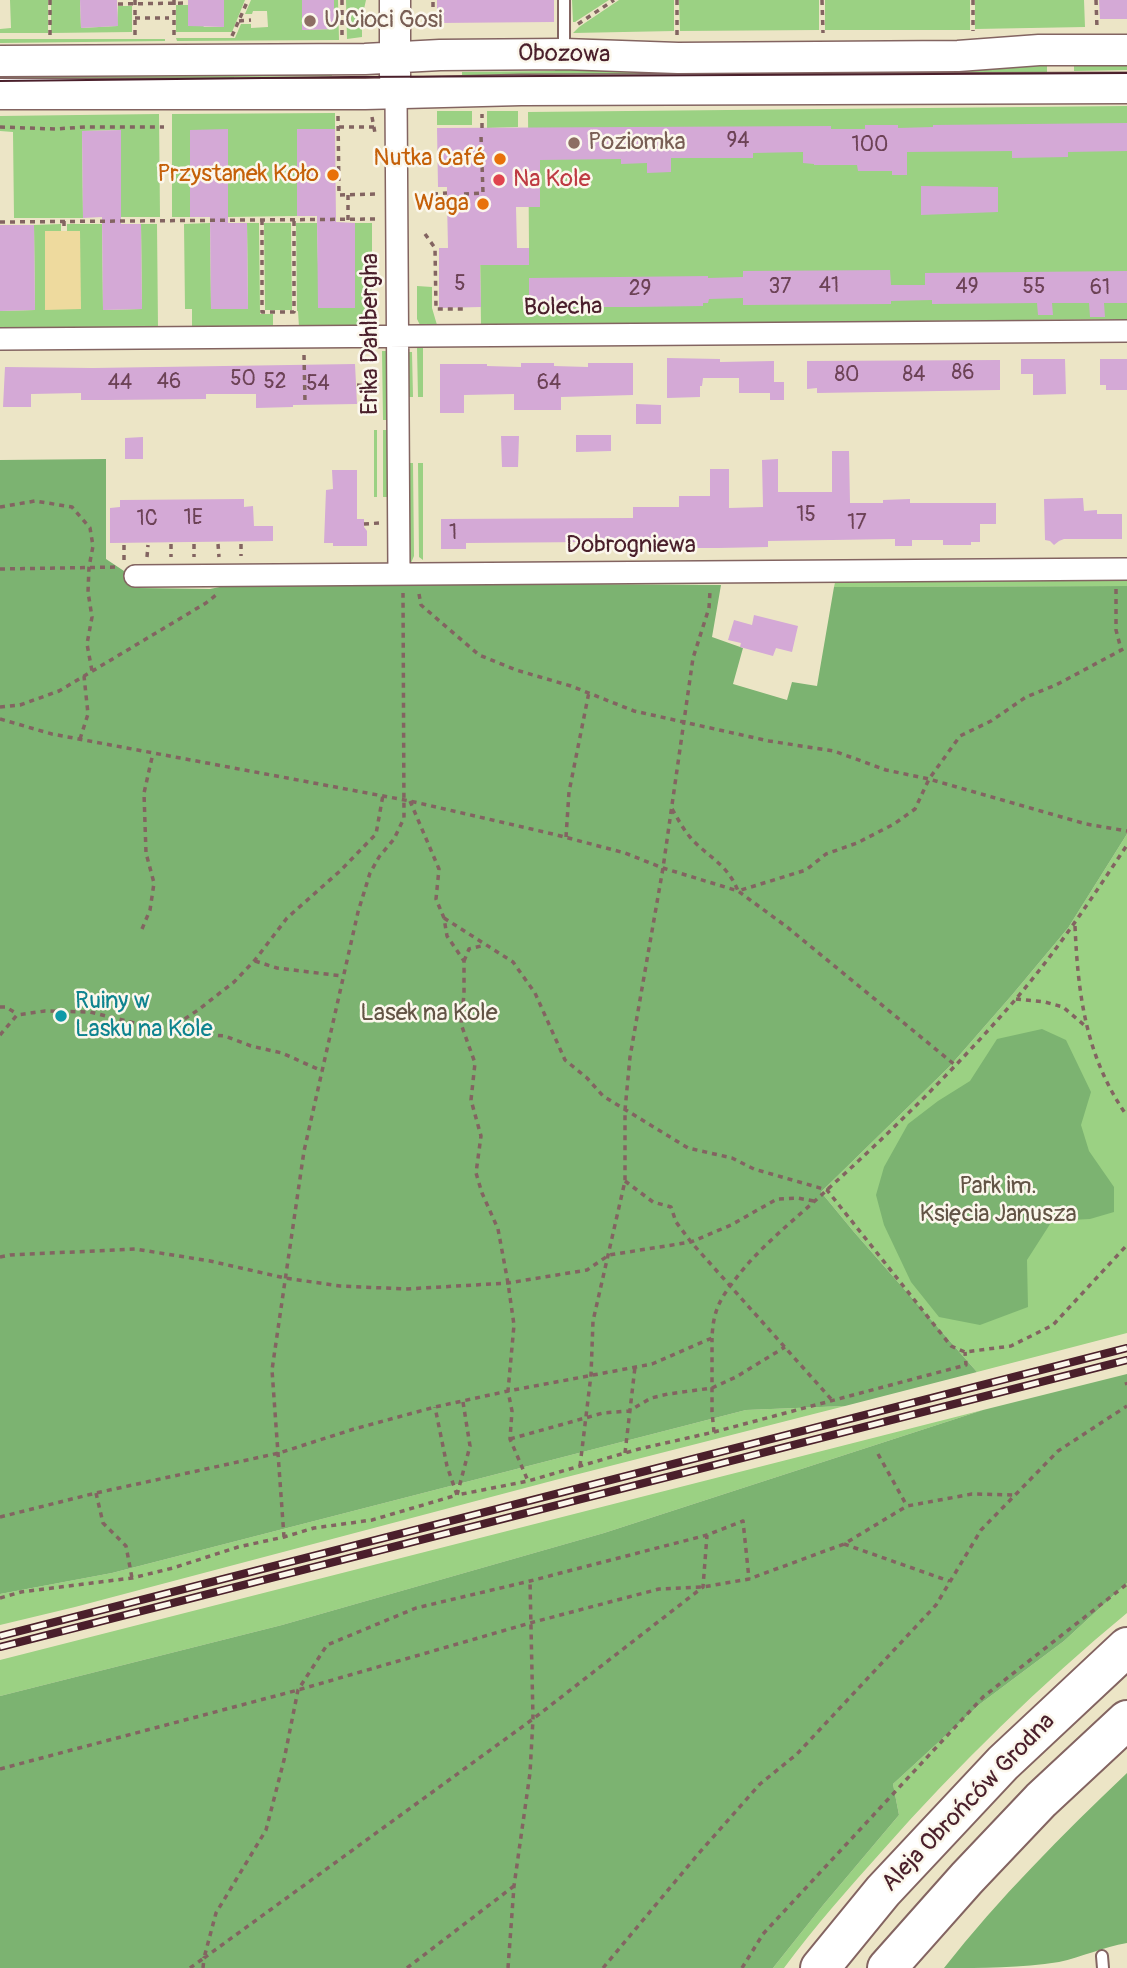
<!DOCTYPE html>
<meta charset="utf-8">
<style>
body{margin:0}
canvas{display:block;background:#ece5c6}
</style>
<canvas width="1127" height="1968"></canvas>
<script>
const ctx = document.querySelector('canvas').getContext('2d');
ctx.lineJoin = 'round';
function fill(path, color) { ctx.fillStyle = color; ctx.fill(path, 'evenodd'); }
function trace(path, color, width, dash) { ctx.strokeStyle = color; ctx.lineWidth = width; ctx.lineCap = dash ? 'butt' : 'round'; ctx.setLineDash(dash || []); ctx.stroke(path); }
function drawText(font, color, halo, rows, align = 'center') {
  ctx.font = font + ' Pangolin,sans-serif'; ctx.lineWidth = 5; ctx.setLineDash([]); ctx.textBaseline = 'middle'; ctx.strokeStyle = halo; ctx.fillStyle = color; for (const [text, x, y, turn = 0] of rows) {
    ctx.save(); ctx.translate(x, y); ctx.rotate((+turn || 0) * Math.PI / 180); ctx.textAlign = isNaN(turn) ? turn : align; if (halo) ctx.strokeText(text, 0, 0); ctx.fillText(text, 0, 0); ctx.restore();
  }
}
fill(new Path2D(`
 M10 0H48V33H0V29L11 28Z
 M51 0H80L81 28 117 26 118 6H132V32L51 33Z
 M224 0H245L232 32H176V5H188L204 27H224Z
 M251 0H302V30L334 29V0H338L339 40 177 41 176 38H235L241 24H251V28L268 27 267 11H253L252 14H245Z
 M346 0H366L362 18V37L347 39Z
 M572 0H609L575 22H573Z
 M619 0H674V31L573 33 579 27Z
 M679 0H819V30L680 31Z
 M825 0H970V30H825Z
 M975 0H1084L1085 27 975 29Z
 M0 39H165V41L0 43Z
 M1127 57V70L1074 71V63Z
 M556 60 1047 64V75L462 79V72L555 71Z
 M332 68V76L234 77V89L0 83V71Z
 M1127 106V319L481 325 480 249 529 248 528 112Z
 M437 111H472V125H437Z
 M487 111H518V127L487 128Z
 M335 113V129L297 130V216L228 217V130H190V217H172V114Z
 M159 114 160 217H121L120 130 82 131 83 218H14L13 132 0 131V116Z
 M210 223 211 308H248L247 223H259L260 314H273V327H192V309H185L184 224Z
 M264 223H291L292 310H265Z
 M296 223H317L319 308H355V223H372V327H299L298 311H297Z
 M61 224V231L45 232H80L67 231V224H102L103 310 142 309 141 224H157L158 328H0V311L35 310 34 225Z
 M417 286 432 287V308L437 325H420L417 319Z
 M423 347V397H418L417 348Z
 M382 351H389V420H383Z
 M406 352H412L413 397H406Z
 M374 430H377V497H374Z
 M383 430H389L390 497H383Z
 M407 463H413L414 556 411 563 409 560Z
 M418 463H423V560L419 557Z
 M1127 577V586L834 587 836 578Z
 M1127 834V1333L977 1372 854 1232 821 1192 950 1066 1012 995 1068 928Z
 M845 1406 559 1479 75 1607 0 1625V1594L112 1573 746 1410Z
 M983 1410 604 1533 282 1625 0 1696V1660Z
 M1127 1583V1613C1040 1685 958 1765 883 1850 849 1888 815 1926 784 1968H773L824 1904 899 1815 893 1784 980 1704 1064 1641Z`), '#9bd183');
fill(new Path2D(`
 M106 459V559L124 571 127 581 138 588 210 589 244 582 721 585 712 637 743 648 733 684 787 700 792 682 817 686 834 587 1127 586V834L1068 928 1012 995 950 1066 821 1192 854 1232 977 1372 845 1406 746 1410 112 1573 0 1594V460Z
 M1042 1029 1066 1040 1091 1092 1081 1125 1089 1151 1114 1187V1212L1090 1219 1052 1221 1027 1260 1028 1307 980 1325 939 1317 911 1282 884 1225 876 1195 884 1167 908 1124 938 1101 970 1081 997 1039Z
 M1127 1374V1583L1064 1641 980 1704 893 1784 899 1815 824 1904 773 1968H0V1696L282 1625 604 1533 983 1410Z
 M1127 1773V1943C1103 1947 1082 1957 1059 1962 1021 1968 982 1968 944 1968 999 1898 1063 1834 1127 1773Z`), '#7cb371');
fill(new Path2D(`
 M45 231H80L81 309 45 310Z`), '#eeda9e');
fill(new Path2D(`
 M80 0H117L118 26 81 28Z
 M188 0H224V27L188 26Z
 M302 0H334V29L302 30Z
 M437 0H554V22L437 23Z
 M1099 0H1127V19H1100Z
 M1127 123V151L1068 152V157L1012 158V151L907 152V175H892V171H858L857 165H814V164L803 163V152L753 153V158H671V172L647 173V163L621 164V159L540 160V207H516L517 248H529V265H480L481 307 439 308V248H448L447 201V187H438L437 128 831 126V129H865V125H898V128L933 127V125Z
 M228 129V223H247L248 309H211L210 217H190V130Z
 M297 129H335L336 222 355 223V308H318L317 216H297Z
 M121 130V224H141L142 309 103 310 102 217 83 218 82 131Z
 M921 186 998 187V212L921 215Z
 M0 225H34L35 310 0 311Z
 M890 270 891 285H925V273L1127 271V303H1104L1105 317H1090L1089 303H1052L1053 315H1038L1037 303 932 304V300L891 301V304L743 305V298L709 299 708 303H703V306L635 307H552V303L529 304V278L708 276V278L743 277V271Z
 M667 358 720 359V362L774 361V382H784V400H770V393H739V378H703L702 386H700V397L667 398Z
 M1021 359H1065L1066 394 1033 395V374H1021Z
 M1100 359H1127V390H1106V385H1100Z
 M1000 360V390L817 393V388L807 389V361Z
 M521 363H554V366L588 367V363H633V395L561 397V410H514V394L464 395V413H440V364H487V366L521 367Z
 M355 364 357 404 293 405V407L256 408V394H206V399L107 400H81V393L31 394V407H3L5 367 93 368Z
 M636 404 661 405V424H636Z
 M576 435H611V451L576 452Z
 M501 436H519L518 467H502Z
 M143 437V459H125V438Z
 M832 451H849L850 503H883V500L910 499V503H996V524H980V542H971V545H943V540H912V546H895V539L768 541V547L718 548H693L692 542 611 543V548L591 549V542L466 543V549H441V519L633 518V507H679V496H710V469H729V508L763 507 762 460 778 459V492H832Z
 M332 470H357V519H364V527L367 531V546H333V543H324L326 490 333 489Z
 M1083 498 1084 511 1097 510V514H1122V539H1064L1059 541 1054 545 1050 541 1045 540 1044 499Z
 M244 499V507L253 506 254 526H273V541L110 543V508L120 507V500Z
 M754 615 798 626 792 652 776 648 773 656 740 647 741 643 728 640 734 620 752 625Z`), '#d4a9d6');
const lane = new Path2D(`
 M564 51V0
 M1102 1956 1103 1968`);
const street = new Path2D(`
 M396 94 399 574
 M0 339 1127 331
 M135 576 1127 569`);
const secondary = new Path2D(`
 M395 0V76
 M0 61 365 59 440 55 564 54 678 58 958 56 1039 50H1127
 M0 94H365L521 90 1127 88`);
const highway = new Path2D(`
 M820 1968 883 1891 1003 1763 1127 1647
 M887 1968 967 1878 1041 1800 1127 1720`);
trace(lane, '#836461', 14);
trace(street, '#836461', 24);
trace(secondary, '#836461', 33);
trace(highway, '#836461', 42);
trace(new Path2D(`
 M50 0V36
 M135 0V36
 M174 0V36
 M342 0V35
 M677 0V35
 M822 0 823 33
 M973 0V31
 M1096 0 1097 28
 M118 4 188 3
 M135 18H169
 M239 21 251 20
 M578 24 614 0
 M433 27V0
 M232 36 248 0
 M338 116 339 195 378 194
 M372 117 375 133
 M0 127 55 129 85 127H164
 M339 127H375
 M482 128V114
 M433 194 447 193
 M464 194 483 193 481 136
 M348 195V220
 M262 220V312H294V220
 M64 221V231
 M0 222 379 219
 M425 234 435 248 436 309H465V308
 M304 355 305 402
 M357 385 379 387
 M0 507 35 501 72 507 90 528 93 546 89 567 88 592 92 617 87 644 92 671
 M364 524 380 523
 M171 544V557
 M194 544V557
 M218 544 219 557
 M241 544V556
 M124 545V561
 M147 557 148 545
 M0 569 120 567
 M1116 589V630L1121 649
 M419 594 421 605 479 655 516 670 571 686 634 711 769 741 834 751 886 770 929 779 1086 824 1127 831
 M0 707 20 705 59 691 206 603 216 595
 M0 719 52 734 410 801 557 835 625 853 663 868 738 891 787 927 955 1065
 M80 739 88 714 84 676
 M410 801 439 869 436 899 444 918 447 936 464 961V994L461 1024 475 1063 471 1100 481 1136 476 1173 482 1193 498 1229 508 1283 514 1325 508 1391 512 1411 510 1439 528 1481
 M672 809C678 819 683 829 690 837 707 857 727 863 738 891L806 870 826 854 857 843 894 824 915 809 929 779 960 736 991 721 1026 697 1056 685 1127 647
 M566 837 569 792 589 692
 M444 918 513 962 535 993 565 1060 587 1078 603 1096 688 1148 732 1158 754 1169 827 1190 951 1346 965 1352 1011 1346 1053 1325 1127 1245
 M1075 926C1078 996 1086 1057 1127 1116
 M142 929 150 910 154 883 146 853 144 793 153 753
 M255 961 277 968 342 976
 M464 961 469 949 485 945
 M1016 999 1045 1002 1063 1007 1084 1025
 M0 1007H6L17 1014
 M168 1030 198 1010 234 982 255 960 287 918 340 871 376 834 383 795
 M0 1035 17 1015 45 1011 90 1012 167 1031 225 1036 251 1046 282 1053 322 1071
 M625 1181 653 1202 671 1207 676 1222 691 1242 831 1399
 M0 1257 10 1255 135 1249 210 1261 285 1278 340 1286 406 1289 508 1283 587 1270 609 1255 691 1242 731 1225 777 1199 797 1198 814 1201
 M1126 1382 1127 1385
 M463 1402 470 1446 457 1495 528 1481 639 1449 714 1432 712 1412V1338
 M714 1432 966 1365 965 1352
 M510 1439 603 1413 629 1411 651 1398 668 1394 712 1388 736 1377 785 1347
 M625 1453 635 1367
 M878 1454 907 1506
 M580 1466 591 1375 593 1321 625 1181V1110L630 1057 663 868 693 658 709 608 710 591
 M96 1493 103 1523 126 1546 132 1578
 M0 1517 96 1493 279 1453 354 1429 435 1407 508 1391 652 1364 712 1338C713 1316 717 1303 731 1285 758 1247 795 1220 829 1188 894 1129 958 1066 1015 1000 1057 951 1092 898 1127 845
 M284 1537 272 1370 304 1151 358 912 370 873 379 857 394 839 404 818 403 593
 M844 1544 949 1581
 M0 1598 21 1592 132 1578 173 1568 238 1547 284 1537 314 1528 372 1520 457 1495 447 1466 435 1407
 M0 1769 298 1690 530 1623 659 1589 703 1587 749 1579 844 1544 907 1506 972 1494 1014 1495
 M190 1968 204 1958 216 1913 266 1830 284 1760 298 1690 327 1645 416 1608 530 1581 707 1535 743 1521 749 1579
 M203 1968 204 1958 533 1719 703 1587 707 1535
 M407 1968 514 1886
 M508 1968 514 1886 530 1773 533 1719 530 1581
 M603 1968 699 1853 760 1784 797 1754 936 1605 981 1530 1058 1451 1127 1406
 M742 1968 763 1934 983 1697 1127 1584`), '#836461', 3.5, [5, 5]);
trace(lane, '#fff', 10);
trace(street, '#fff', 21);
trace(secondary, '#fff', 30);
trace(highway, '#fff', 38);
trace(new Path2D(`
 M0 81 351 77 1127 73`), '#4a1f2b', 2);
const rail = new Path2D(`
 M0 1636 1127 1348
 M0 1647 1127 1360`);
trace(rail, '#4a1f2b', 8);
trace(rail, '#fbf7ec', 5, [16]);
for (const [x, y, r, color] of [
 [310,21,7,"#8d6e63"],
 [574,143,7,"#8d6e63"],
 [500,159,7,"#e8710a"],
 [333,175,7,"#e8710a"],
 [499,180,7,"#e0444e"],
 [483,204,7,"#e8710a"],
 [61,1016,7,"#0f9aa8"]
]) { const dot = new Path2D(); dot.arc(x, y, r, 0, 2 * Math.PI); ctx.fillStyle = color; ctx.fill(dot); trace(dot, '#fbf7ec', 2.5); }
drawText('21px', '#6c4256', null, [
 ["94",738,142],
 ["100",870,146],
 ["5",460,285],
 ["41",829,287],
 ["37",780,288],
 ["49",967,288],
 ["55",1034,288],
 ["61",1100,289],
 ["29",640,290],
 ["86",963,374],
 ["80",847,376],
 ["84",914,376],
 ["50",243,380],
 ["46",169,383],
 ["52",275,383],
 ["44",120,384],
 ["64",549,384],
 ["54",318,385],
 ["15",806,516],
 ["1E",193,519],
 ["1C",147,520],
 ["17",857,524],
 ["1",453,534]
]);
drawText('24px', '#785e54', '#fbf7ec', [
 ["U Cioci Gosi",324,21],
 ["Poziomka",588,143]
], 'left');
drawText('24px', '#4a1f2b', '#fbf7ec', [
 ["Obozowa",564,55,1],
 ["Bolecha",563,308,-1],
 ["Erika Dahlbergha",371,334,-90],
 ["Dobrogniewa",631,546],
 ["Aleja Obrońców Grodna",969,1803,-46]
]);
drawText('24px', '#c56008', '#fbf7ec', [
 ["Nutka Café",486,159],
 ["Przystanek Koło",319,175],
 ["Waga",469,204]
], 'right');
drawText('24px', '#be3a42', '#fbf7ec', [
 ["Na Kole",513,180]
], 'left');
drawText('24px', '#0d838f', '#fbf7ec', [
 ["Ruiny w",75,1002],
 ["Lasku na Kole",75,1030]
], 'left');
drawText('24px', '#625445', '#fbf7ec', [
 ["Lasek na Kole",429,1014],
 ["Park im.",998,1187],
 ["Księcia Janusza",998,1215]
]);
</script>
